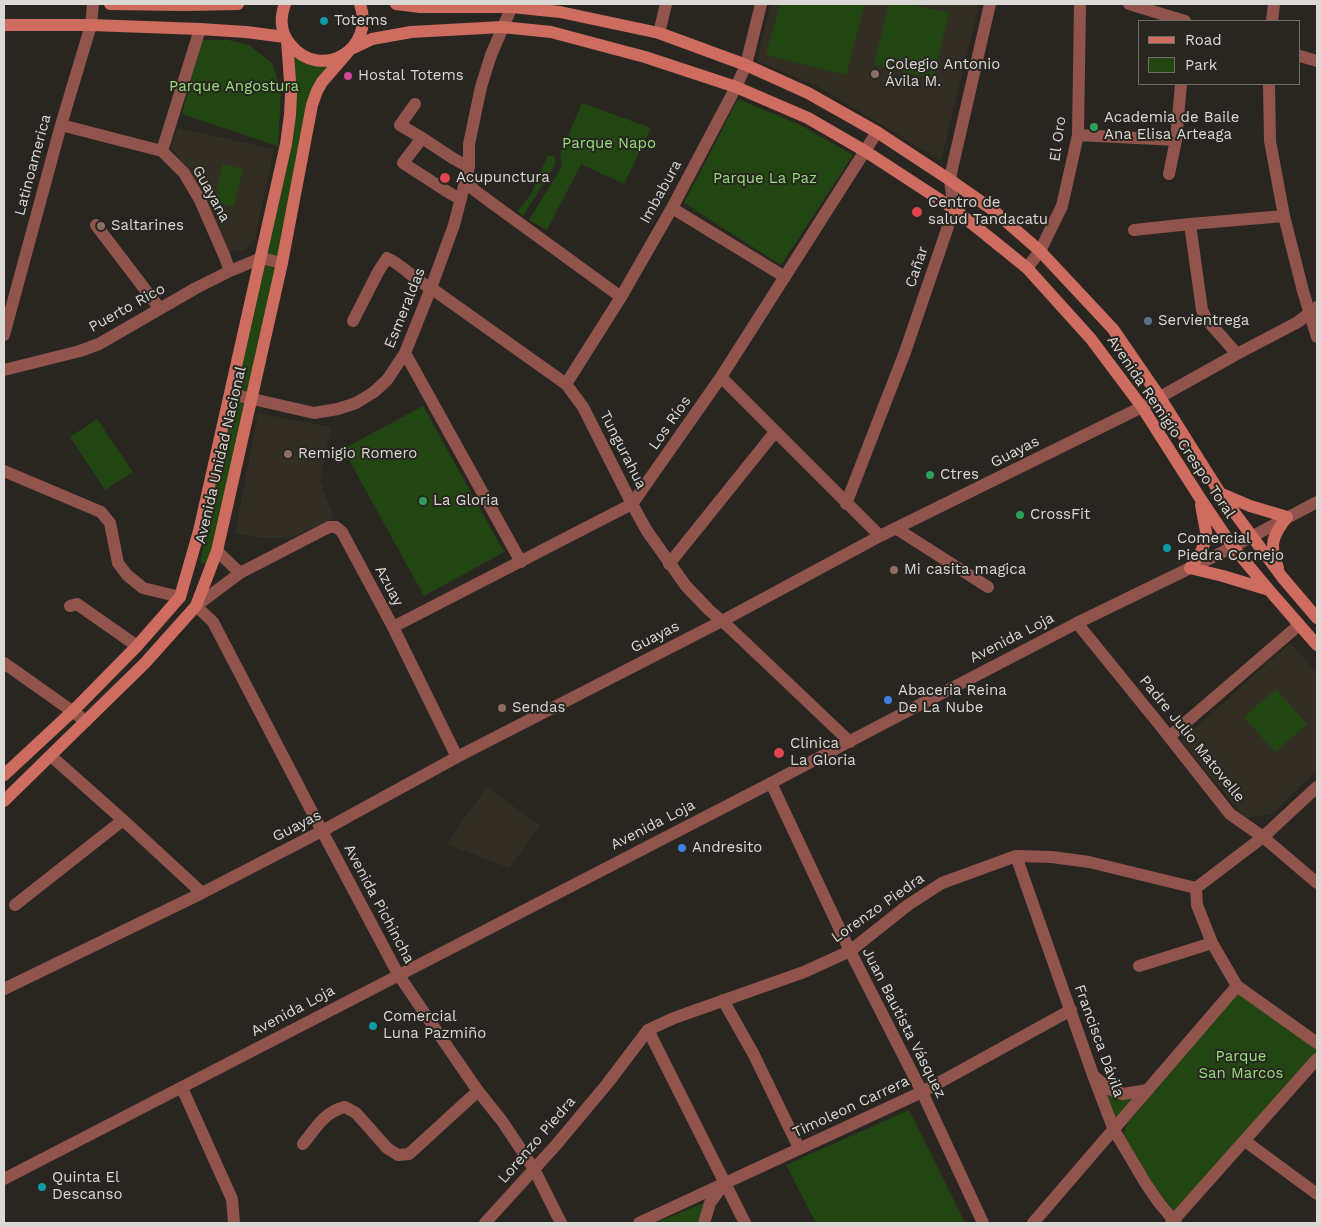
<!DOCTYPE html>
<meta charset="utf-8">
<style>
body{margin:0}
#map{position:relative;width:1321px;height:1227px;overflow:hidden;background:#292621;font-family:"Work Sans",sans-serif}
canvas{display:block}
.frame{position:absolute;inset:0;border:5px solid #dad9d5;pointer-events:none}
.legend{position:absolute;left:1138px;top:20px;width:162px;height:65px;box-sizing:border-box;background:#292621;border:1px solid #706e69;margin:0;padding:6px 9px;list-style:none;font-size:15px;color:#dad9d5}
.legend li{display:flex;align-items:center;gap:10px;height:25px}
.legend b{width:25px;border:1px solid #706e69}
</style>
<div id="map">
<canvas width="1321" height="1227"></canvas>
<div class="frame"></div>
<ul class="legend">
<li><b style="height:6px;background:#cd6c5f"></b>Road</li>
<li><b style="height:14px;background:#224612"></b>Park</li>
</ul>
</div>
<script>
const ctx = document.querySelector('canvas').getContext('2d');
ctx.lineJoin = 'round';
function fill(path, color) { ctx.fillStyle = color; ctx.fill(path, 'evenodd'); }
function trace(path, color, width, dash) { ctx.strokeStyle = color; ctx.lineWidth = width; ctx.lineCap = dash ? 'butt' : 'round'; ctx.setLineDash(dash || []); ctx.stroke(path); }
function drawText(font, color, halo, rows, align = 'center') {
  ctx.font = font + ' "Work Sans",sans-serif'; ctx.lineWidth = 4; ctx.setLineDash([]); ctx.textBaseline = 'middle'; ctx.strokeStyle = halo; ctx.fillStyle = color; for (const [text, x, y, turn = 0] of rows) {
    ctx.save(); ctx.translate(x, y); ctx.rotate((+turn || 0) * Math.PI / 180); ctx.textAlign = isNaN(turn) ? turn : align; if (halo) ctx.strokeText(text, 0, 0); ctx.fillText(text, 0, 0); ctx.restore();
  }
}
fill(new Path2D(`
 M771 4H979L941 161 819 87 757 61Z
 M178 128 274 149 255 240 242 251H229L212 221 201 189 171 147Z
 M258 413 331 427 320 481 334 518 290 538H262L235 534Z
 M1290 643 1317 673V770L1272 814 1245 818 1181 741Z
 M487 787 540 826 509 868 446 844Z`), '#332e23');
fill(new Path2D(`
 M780 4H865L846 75 766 55Z
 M889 4H909L949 13 933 79 874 65Z
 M201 40H228L249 45 272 63 281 91 278 146 182 114Z
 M290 45 334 62 324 75 280 261 263 258 281 188Z
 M738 99 800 125 853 155 781 265 684 203Z
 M582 103 651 128 624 184 581 164 547 230 529 220 562 166 560 154Z
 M548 155 555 157V165L523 216 518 211 531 194Z
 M223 164 243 169 234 207 214 201Z
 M263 260 279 264 250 396 233 393Z
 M231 394 251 398 212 565 200 563 206 534 199 531Z
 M423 406 504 552 424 596 343 449Z
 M97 419 133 472 105 490 70 437Z
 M1276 689 1307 724 1275 752 1244 717Z
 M1237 992 1317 1050V1054L1176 1214 1151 1181 1124 1135 1125 1130 1128 1123Z
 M1100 1086 1141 1094 1115 1123Z
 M909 1110 965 1223H816L786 1165Z
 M704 1203 698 1223H655Z`), '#224612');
trace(new Path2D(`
 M1129 4 1185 21
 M1272 21 1274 4
 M659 33 666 4
 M1300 56 1317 61
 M1269 84 1270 141 1284 216 1303 291 1317 337
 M415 104 400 125 422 138
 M61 125 162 151 184 173 200 200 224 255 230 271
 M1078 135 1176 140
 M162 151 200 29
 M1169 174 1176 140 1181 84
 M466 178 473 189 489 201 621 297
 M461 199 451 194 403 163 422 138 454 159 469 167
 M672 208 785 277
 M1190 224 1202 310 1207 320 1237 354
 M96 225 160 309
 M1134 230 1190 224 1284 216
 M1027 268 1040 251 1062 206 1078 135 1080 4
 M353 321 378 272 387 258C403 265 415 281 431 288L566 384 583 407 632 504 647 531 686 586 709 610 731 629 850 742
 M4 335 61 125 91 25 93 4
 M405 353 521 562
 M4 370 80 351 99 344 196 288 230 271 261 258 282 263
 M721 377 880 536
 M566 384 621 297 672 208 736 87 746 65 761 4
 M231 394 314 413 338 409 356 403 374 392 387 380 405 353 431 288 454 225 469 167V144L481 87 491 55 513 4
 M4 471 101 512 110 523 118 563 127 575 143 588 180 597
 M846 504 905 352 954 209 950 180 952 169 990 4
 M897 529 988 587
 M217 551 240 573
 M669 564 775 432
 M70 606 77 604 137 646
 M196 606 240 573 329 527H336L342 532 393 627 457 757
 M1077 623 1159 724 1230 814 1263 837 1317 883
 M393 627 632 504 721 377 877 132
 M4 663 86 721
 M1170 736 1299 625
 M51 756 123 820 202 893
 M771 783 850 951 922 1092 983 1223
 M1016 856 1093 1075 1114 1130 1146 1184 1160 1204 1176 1223
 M1196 888 1197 905 1212 943 1237 986 1317 1043
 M15 905 123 820
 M1139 966 1212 943
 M4 989 202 893 322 831 457 757 722 621 880 536 1142 407 1237 354 1298 322 1317 307
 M723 1000 754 1055 799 1148
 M648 1030 745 1223
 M1094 1076 1109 1089 1123 1094 1148 1090
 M182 1088 232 1199 234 1223
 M1245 1141 1317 1194
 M303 1144C315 1129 325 1111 345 1107L356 1113 387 1148 398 1155 409 1154 478 1091
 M485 1223 556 1145 607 1084 648 1030 674 1018 804 972 850 951 908 905 942 883 1016 856 1052 857 1089 862 1196 888 1263 837 1317 787
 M639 1223 922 1092 1071 1010
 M704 1223 710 1203 723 1185
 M1033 1223 1237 986
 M1171 1223 1317 1059`), '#91544c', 12);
trace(new Path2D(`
 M196 606 213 622 322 831 398 974 438 1033 478 1091 502 1121 534 1169 561 1223
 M4 1179 771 783 875 728 1077 623 1221 553 1317 502`), '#91544c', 12);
trace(new Path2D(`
 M110 4 185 5 238 4
 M285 4C280 17 280 32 290 44 320 82 376 50 360 4
 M396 4 420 7H512L560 12 659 33 746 65 808 93 877 132 950 180 993 210 1040 251 1113 329 1159 396 1220 493 1282 577 1317 618
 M4 25H91L200 29 246 32 285 37
 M353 48 372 39 411 32 502 27 551 32 645 57 736 87 808 118 865 151 954 209 1027 268 1091 339 1142 407 1200 498 1233 547 1269 590 1317 645
 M1222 494 1250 506 1287 517C1272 536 1269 545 1278 568
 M1201 505 1207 537 1200 554 1190 568 1223 576 1269 590
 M4 775 73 711 137 646 180 597 199 531 286 144 290 115 291 94 287 41
 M4 801 145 663 196 606 217 551 282 263 312 105 317 91 322 82 348 52`), '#cd6c5f', 12);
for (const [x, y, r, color] of [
 [324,21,5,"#0f9aa8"],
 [875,74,5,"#8d6e63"],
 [348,76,5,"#d1479c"],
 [1094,127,5,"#2e9e5b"],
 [445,178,6,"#e0444e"],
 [917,212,6,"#e0444e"],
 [101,226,5,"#8d6e63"],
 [1148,321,5,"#5c6f8a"],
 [288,454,5,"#8d6e63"],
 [930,475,5,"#2e9e5b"],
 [423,501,5,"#2e9e5b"],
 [1020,515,5,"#2e9e5b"],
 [1167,548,5,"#0f9aa8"],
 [894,570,5,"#8d6e63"],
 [888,700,5,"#3f7fe0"],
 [502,708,5,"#8d6e63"],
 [779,753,6,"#e0444e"],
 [682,848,5,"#3f7fe0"],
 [373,1026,5,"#0f9aa8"],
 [42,1187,5,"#0f9aa8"]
]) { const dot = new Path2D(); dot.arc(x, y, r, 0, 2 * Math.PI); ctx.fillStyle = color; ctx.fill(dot); trace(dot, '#292621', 2); }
drawText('15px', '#dad9d5', '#292621', [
 ["Totems",334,21],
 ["Colegio Antonio",885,65],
 ["Ávila M.",885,82],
 ["Hostal Totems",358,76],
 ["Academia de Baile",1104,118],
 ["Ana Elisa Arteaga",1104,135],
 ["Acupunctura",456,178],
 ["Centro de",928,203],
 ["salud Tandacatu",928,220],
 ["Saltarines",111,226],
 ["Servientrega",1158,321],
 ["Remigio Romero",298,454],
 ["Ctres",940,475],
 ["La Gloria",433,501],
 ["CrossFit",1030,515],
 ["Comercial",1177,539],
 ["Piedra Cornejo",1177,556],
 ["Mi casita magica",904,570],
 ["Abaceria Reina",898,691],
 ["De La Nube",898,708],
 ["Sendas",512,708],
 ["Clinica",790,744],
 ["La Gloria",790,761],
 ["Andresito",692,848],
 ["Comercial",383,1017],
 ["Luna Pazmiño",383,1034],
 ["Quinta El",52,1178],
 ["Descanso",52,1195]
], 'left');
drawText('15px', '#97e07b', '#292621', [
 ["Parque Angostura",234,87],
 ["Parque Napo",609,144],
 ["Parque La Paz",765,179],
 ["Parque",1241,1057],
 ["San Marcos",1241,1074]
]);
drawText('15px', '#dad9d5', '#292621', [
 ["El Oro",1058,139,-82],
 ["Latinoamerica",33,165,-75],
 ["Imbabura",661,192,-61],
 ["Guayana",211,194,61],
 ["Cañar",917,267,-71],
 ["Puerto Rico",127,308,-29],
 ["Esmeraldas",405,308,-68],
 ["Los Ríos",670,423,-55],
 ["Avenida Remigio Crespo Toral",1171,427,56],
 ["Tungurahua",623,450,63],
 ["Guayas",1015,452,-27],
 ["Avenida Unidad Nacional",221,455,-77],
 ["Azuay",389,586,62],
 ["Guayas",655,637,-27],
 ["Avenida Loja",1012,638,-27],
 ["Padre Julio Matovelle",1192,739,51],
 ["Avenida Loja",653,825,-27],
 ["Guayas",297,826,-27],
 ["Avenida Pichincha",379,904,62],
 ["Lorenzo Piedra",878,908,-35],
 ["Avenida Loja",293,1011,-28],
 ["Juan Bautista Vásquez",904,1023,63],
 ["Francisca Dávila",1099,1041,70],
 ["Timoleon Carrera",851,1107,-25],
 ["Lorenzo Piedra",537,1140,-49]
]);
</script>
